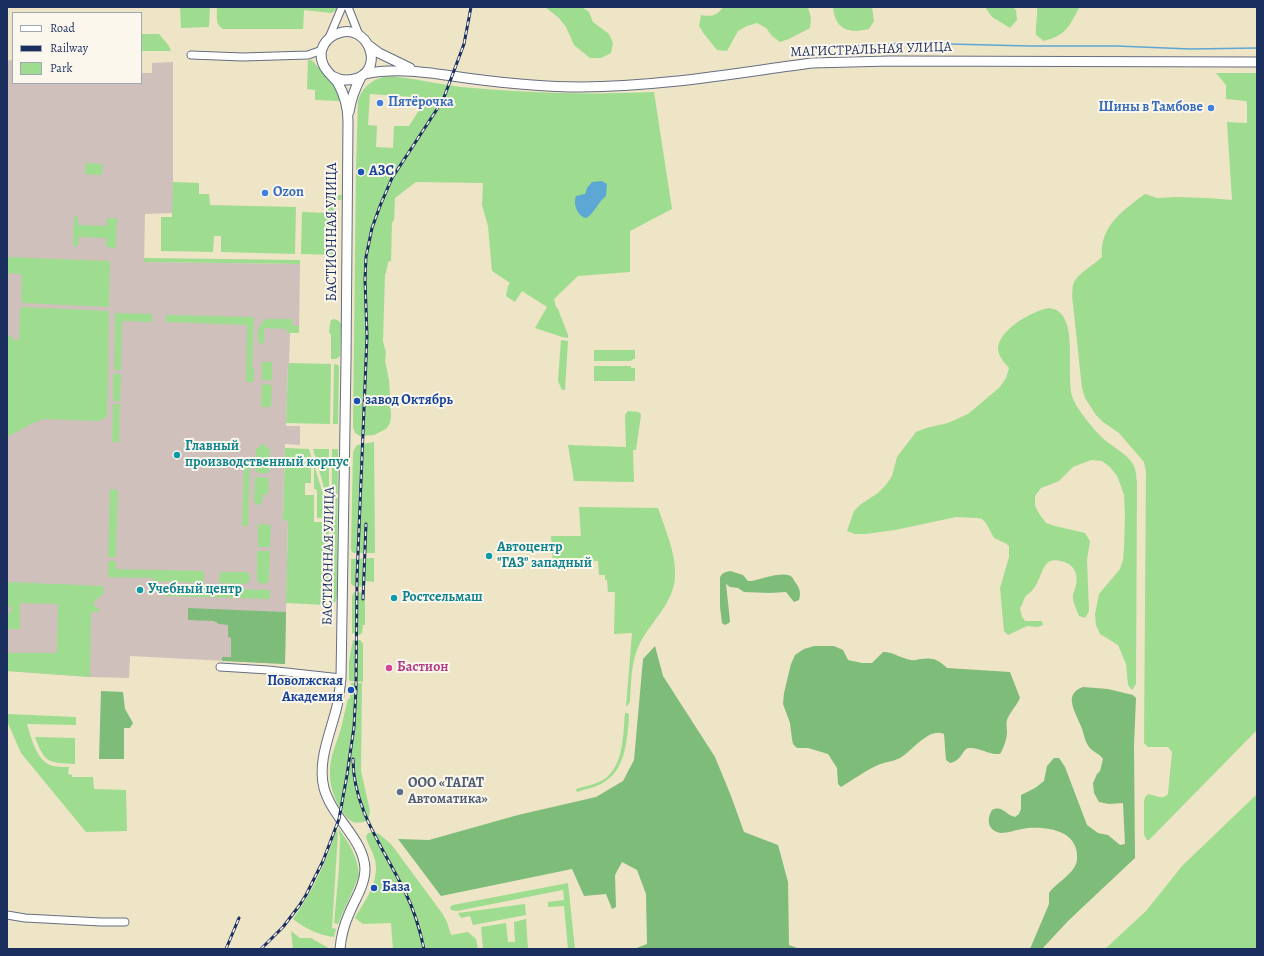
<!DOCTYPE html>
<meta charset="utf-8">
<style>
body{margin:0}
#map{position:relative;width:1264px;height:956px;overflow:hidden;background:#eee4c6;font-family:Alegreya,serif}
canvas{display:block}
.frame{position:absolute;inset:0;border:8px solid #1b2f5e;pointer-events:none}
.legend{position:absolute;left:12px;top:12px;width:130px;height:72px;box-sizing:border-box;background:#fbf7ec;border:1px solid #a1a7b3;margin:0;padding:5px 7px;list-style:none;font-size:12px;color:#1b2f5e}
.legend li{display:flex;align-items:center;gap:8px;height:20px}
.legend b{width:20px;border:1px solid #a1a7b3}
</style>
<div id="map">
<canvas width="1264" height="956"></canvas>
<div class="frame"></div>
<ul class="legend">
<li><b style="height:5px;background:#fff"></b>Road</li>
<li><b style="height:5px;background:#1b2f5e"></b>Railway</li>
<li><b style="height:11px;background:#9edc90"></b>Park</li>
</ul>
</div>
<script>
const ctx = document.querySelector('canvas').getContext('2d');
ctx.lineJoin = 'round';
function fill(path, color) { ctx.fillStyle = color; ctx.fill(path, 'evenodd'); }
function trace(path, color, width, dash) { ctx.strokeStyle = color; ctx.lineWidth = width; ctx.lineCap = dash ? 'butt' : 'round'; ctx.setLineDash(dash || []); ctx.stroke(path); }
function drawText(font, color, halo, rows, align = 'center') {
  ctx.font = font + ' Alegreya,serif'; ctx.lineWidth = 4; ctx.setLineDash([]); ctx.textBaseline = 'middle'; ctx.strokeStyle = halo; ctx.fillStyle = color; for (const [text, x, y, turn = 0] of rows) {
    ctx.save(); ctx.translate(x, y); ctx.rotate((+turn || 0) * Math.PI / 180); ctx.textAlign = isNaN(turn) ? turn : align; if (halo) ctx.strokeText(text, 0, 0); ctx.fillText(text, 0, 0); ctx.restore();
  }
}
fill(new Path2D(`
 M7 57 9 61 13 59V83H141V73H152V63L173 62V213L145 214 144 262 300 264 299 333H290L289 367H288L286 426H300V445L285 444 283 520H288L285 664 130 656 129 678 90 677 7 671Z`), '#d0c0bc');
fill(new Path2D(`
 M180 7H210L209 27 181 28Z
 M217 7H337V10L331 13 304 10 303 29H223C215 25 217 15 217 7Z
 M545 7H582L589 12 593 22 609 34 613 43 611 53 601 58H590L574 45 566 27 559 18Z
 M723 7H808L811 18 810 28 789 39 780 42 772 36 766 28 757 23 747 26 738 31 727 51 717 50 704 34 699 26 701 15C711 17 717 16 723 7Z
 M833 7H872L874 21 869 29C848 34 835 29 833 7Z
 M985 7H1013L1016 10 1017 20 1010 28 992 17Z
 M1037 7H1079V8C1069 27 1066 35 1044 41L1036 35C1035 24 1038 17 1037 7Z
 M141 34H159L169 46 171 51H141Z
 M308 60H312L339 93V101L315 100V90L307 89Z
 M1216 73H1257V730L1149 840H1147L1144 835V802L1145 797 1149 794C1156 796 1163 800 1168 794L1172 752 1168 747H1148L1144 743 1146 472 1144 462 1119 433 1103 422 1096 415 1085 398 1082 388 1072 295C1073 292 1072 288 1073 285 1077 273 1093 266 1102 257 1099 227 1123 210 1145 194L1157 198 1177 197 1207 198 1232 200 1227 122 1247 123V103L1246 101 1226 99V85Z
 M389 76C413 78 437 84 461 87 525 93 589 95 654 92L672 209 630 231V272L578 276 554 299 556 307 558 309 568 335V338L562 337 535 328 547 307 522 291 515 302 506 296 508 286 510 283 492 271 488 226 482 205 483 183 416 182 395 198 394 220 392 223 391 261 388 262C388 266 386 269 386 273L385 274 383 341 386 353 385 361 389 380 391 416 390 423 386 429 374 435 360 436 355 433 353 427 356 169 358 101C362 86 374 78 389 76ZM370 94 427 98 409 126H394L393 148 376 147 377 126 368 125Z
 M86 163 103 164 102 175 85 174Z
 M173 182 199 183V194H209L210 205 296 207 295 254 221 252V236H214L213 252 161 251V217H172Z
 M327 195H342L341 200H336L335 255 301 254 302 212 327 213Z
 M74 216 78 217V225L107 226V218H117L116 248 106 247V238L79 237 78 246H73Z
 M7 257 110 261 109 307 23 303 21 299 22 274 7 273Z
 M144 258 300 260V264L144 262Z
 M22 307 109 311 107 415 104 419 99 421 44 419 33 423 7 437V336H12L13 340H19L20 310Z
 M1049 308C1052 309 1055 309 1058 311 1078 324 1065 378 1073 399 1077 409 1096 433 1105 440 1114 448 1126 453 1133 464 1136 469 1136 476 1137 482L1136 684 1132 690 1128 685 1126 664 1118 645 1100 634 1096 625 1095 614 1099 594 1120 569 1123 560 1124 548 1125 516 1124 495 1121 486 1117 476 1110 467 1102 461 1091 460 1073 467 1059 481 1041 488 1035 496V506L1040 515 1046 523 1055 526 1085 533 1090 541 1087 560 1089 611 1085 618 1079 616C1077 609 1072 602 1073 595 1075 588 1078 582 1076 574 1074 567 1070 564 1064 562 1041 554 1044 575 1034 588 1032 592 1028 593 1025 597 1023 601 1023 604 1020 608L1022 617 1025 621H1042L1043 625 1038 627 1027 626 1008 635 1004 631 1000 588 1009 557V546L1005 543 994 538 986 523 982 519 977 518 956 517 895 530 865 534H855L847 531 854 511 861 504 878 493 886 485 892 476 897 457 916 432 926 428 948 423 968 414 1000 387 1006 378 1009 368C1005 363 998 356 998 349 998 330 1032 311 1049 308Z
 M115 313 152 314V322L122 321 121 370H114Z
 M166 315 254 317 252 368 254 369V382H246L247 325 166 322Z
 M266 319H293L292 325 299 326V333H287V329L264 328V344L259 343C256 335 258 324 266 319Z
 M334 319 339 321 341 324 340 356 336 359H331V335L329 332 330 324 331 320Z
 M561 340 568 341 565 390H562L558 381Z
 M594 350H635V359H633L631 361H594Z
 M262 362H272V380H262Z
 M289 363 331 364 330 424 286 423 288 367 289 366Z
 M334 364 338 365 339 367 338 424H333Z
 M594 366H631V368H635V381H594Z
 M113 374H121L120 401H113Z
 M262 384 272 385 271 407H261Z
 M113 404H120L119 442H112Z
 M628 411 639 412 641 415 636 450H633L634 482 574 481 568 445 626 447 625 415Z
 M374 442 375 553H354L352 552 351 549 353 452 357 445Z
 M260 445H266V448L270 449 269 473H258L255 471 256 448H259Z
 M285 448 309 449 311 456V483H305V495H314V522H329L327 605 286 603 288 521 283 520Z
 M313 449H329V505Z
 M332 449H338L337 596 336 601 331 605Z
 M244 459H250L248 526H242Z
 M314 465 329 513V518H317V490L314 489Z
 M255 477 269 478 268 494H263L262 502 259 505 256 504 254 501Z
 M110 489 118 490 116 557H108Z
 M579 507 658 508C665 529 676 553 675 576 674 603 652 620 640 643 631 660 631 683 630 702L626 707 632 633 614 634 615 592H608L607 580H605V575H599L598 561 553 563 551 536H581Z
 M258 524 271 525 270 547H258Z
 M257 551H270L269 581 265 584 259 583 257 580Z
 M374 558V582L366 581 365 587 353 586 351 583V559Z
 M108 561H116V569L204 571V583L153 581V578L108 577Z
 M220 572H247L250 576V580L246 584 219 583Z
 M7 582 103 586 104 593 94 602V605L98 608 100 612H91L90 677 7 671V653H57L58 605V604L20 603V629H7V613H11V606H7Z
 M164 587 270 590V599L164 596Z
 M354 592 365 593V625H363L362 633 359 635 352 633V596Z
 M353 640H360L363 643V682L350 681 349 680V661Z
 M351 683H362L361 771 370 811 369 817 367 821C353 825 350 822 342 811 334 800 329 783 330 770 330 757 336 744 340 732 343 721 345 710 348 699H350Z
 M625 713H628L629 716C627 741 626 771 601 784 593 788 585 789 577 792L576 789C586 786 598 784 606 778 624 763 623 734 625 713Z
 M7 714 76 717V725L27 724C31 737 36 759 50 765 55 767 63 767 69 767L68 774 72 775V777H93L94 789 126 790 127 831 86 832 21 753 7 721Z
 M35 737 75 738V764C49 763 44 763 35 737Z
 M1257 794V949H1105L1146 911 1182 866Z
 M338 828C349 843 358 857 359 876L338 924 334 923 339 868 340 837Z
 M336 830 338 833 332 928 336 929 334 937C318 935 306 929 293 919 312 892 327 862 336 830Z
 M373 832 379 834 391 844 442 913 447 922 451 935 468 932 476 939 478 949H393L391 923 363 924 355 918C365 900 380 882 375 860 373 852 368 845 366 837L368 833Z
 M568 883 575 949H568L564 906 548 907V902L564 900 563 890 457 911 451 910 450 907 453 905Z
 M525 904 526 915 473 925 470 916 461 918 458 913Z
 M526 919 528 949H483L481 927 506 923 508 942H515L514 922Z
 M291 931 300 938H311L330 949H293Z`), '#9edc90');
fill(new Path2D(`
 M730 571 743 575 748 581H751C761 579 785 570 792 577 793 578 794 581 795 582 800 588 801 593 799 600L794 602 786 592 770 593 744 592 738 588 730 587 726 584 730 621 729 623 725 625 722 623 720 607V578C721 573 726 572 730 571Z
 M188 608 286 612 285 664 222 661V657H231V638L228 637V625L219 624 214 621 188 620Z
 M655 646 663 676 715 757 731 796 744 832 778 845 788 882 789 945 800 949H634L647 944 646 894 637 870 622 862 615 875 616 907 612 909 606 894 584 896 572 869 441 896 398 839 429 840 518 815 596 797 623 781 634 760 643 659Z
 M814 646H834L843 650 848 660 862 663H872L883 652C894 652 902 659 911 660 914 661 918 659 921 659 933 657 939 660 947 668L1010 672 1020 698C1017 705 1008 715 1007 720 1006 723 1007 729 1007 733 1007 738 1003 750 1000 754 989 755 979 747 969 748 962 749 962 761 950 763L946 760 944 734C929 727 912 751 900 758 892 762 883 762 876 766 863 772 853 780 841 787L838 784 837 768 828 754 808 748H797L793 744 792 739 790 723 783 704 784 693 791 664 795 655 804 649Z
 M1083 687 1108 689 1133 695 1136 698 1134 746 1135 858 1068 921 1042 949H1030L1049 904V893C1056 883 1072 875 1076 864 1078 859 1077 850 1075 846 1068 828 1038 826 1022 829 1015 830 1008 833 1001 833 988 831 986 820 992 810 1003 805 1005 815 1015 817L1019 814 1021 809V795L1035 788 1044 781 1047 766 1054 758H1059L1065 767 1087 825 1098 833 1108 835 1120 845 1125 844 1123 803 1109 804 1099 802 1094 793 1093 783 1097 774 1100 771 1103 759C1099 753 1093 752 1089 747 1084 740 1084 732 1080 724 1075 711 1063 694 1083 687Z
 M101 691 123 692 125 709 133 723 130 728H124V759H99Z`), '#7ebc7a');
fill(new Path2D(`
 M602 181 607 184 606 196C597 203 595 213 586 218 577 216 573 204 576 196L585 194 587 188 592 182Z`), '#5da7d5');
trace(new Path2D(`
 M812 48 908 43 1030 46H1117L1190 49 1257 48`), '#5da7d5', 1.5);
const minor = new Path2D(`
 M348 7 359 35
 M328 40 342 7
 M191 55 243 57 308 55 322 50
 M220 667 268 670 341 678
 M7 915 25 918 101 922H125`);
const major = new Path2D(`
 M368 45 379 53 410 68
 M364 74C399 67 432 73 466 78 504 83 543 87 581 87 658 87 736 73 812 63L890 61 1257 62
 M332 76C341 81 349 81 358 78 385 67 367 23 339 33 326 37 317 50 323 64 326 72 333 76 338 83 344 94 348 109 348 121L346 362 341 678C340 687 339 697 337 706 331 732 317 761 324 788 332 818 364 839 365 869 365 885 355 899 349 914 344 925 341 937 340 949
 M349 112C351 99 355 88 361 77`);
trace(minor, '#656e82', 9);
trace(major, '#656e82', 11);
trace(minor, '#fff', 7);
trace(major, '#fff', 9);
const rail = new Path2D(`
 M363 599 366 524
 M353 759C353 810 385 850 406 894 415 912 420 930 424 949
 M226 949 239 918
 M261 949 283 927 299 906 306 895 323 861 339 819 347 775 354 727 356 689 357 578 367 336 365 280 366 257 372 228 380 206 392 178 443 100 464 44 471 7`);
trace(rail, '#1b2f5e', 3);
trace(rail, '#fbf7ec', 1.5, [4.5]);
for (const [x, y, r, color] of [
 [380,103,4,"#3f7fe0"],
 [1211,108,4,"#3f7fe0"],
 [361,172,4,"#1a4fb4"],
 [265,193,4,"#3f7fe0"],
 [357,401,4,"#1a4fb4"],
 [177,455,4,"#0f9aa8"],
 [489,556,4,"#0f9aa8"],
 [140,590,4,"#0f9aa8"],
 [394,598,4,"#0f9aa8"],
 [389,668,4,"#d1479c"],
 [351,690,4,"#1a4fb4"],
 [400,792,4,"#5c6f8a"],
 [374,888,4,"#1a4fb4"]
]) { const dot = new Path2D(); dot.arc(x, y, r, 0, 2 * Math.PI); ctx.fillStyle = color; ctx.fill(dot); trace(dot, '#fbf7ec', 1.5); }
drawText('14px', '#1b2f5e', '#fbf7ec', [
 ["МАГИСТРАЛЬНАЯ УЛИЦА",871,50,-2],
 ["БАСТИОННАЯ УЛИЦА",333,232,-90],
 ["БАСТИОННАЯ УЛИЦА",329,556,-89]
]);
drawText('bold 14px', '#366cbe', '#fbf7ec', [
 ["Пятёрочка",388,103],
 ["Шины в Тамбове",1203,108,"right"],
 ["Ozon",273,193]
], 'left');
drawText('bold 14px', '#164399', '#fbf7ec', [
 ["АЗС",369,172],
 ["завод Октябрь",365,401],
 ["Поволжская",343,682,"right"],
 ["Академия",343,698,"right"],
 ["База",382,888]
], 'left');
drawText('bold 14px', '#0d838f', '#fbf7ec', [
 ["Главный",185,447],
 ["производственный корпус",185,463],
 ["Автоцентр",497,548],
 ["\"ГАЗ\" западный",497,564],
 ["Учебный центр",148,590],
 ["Ростсельмаш",402,598]
], 'left');
drawText('bold 14px', '#b23c85', '#fbf7ec', [
 ["Бастион",397,668]
], 'left');
drawText('bold 14px', '#4e5e75', '#fbf7ec', [
 ["ООО «ТАГАТ",408,784],
 ["Автоматика»",408,800]
], 'left');
</script>
